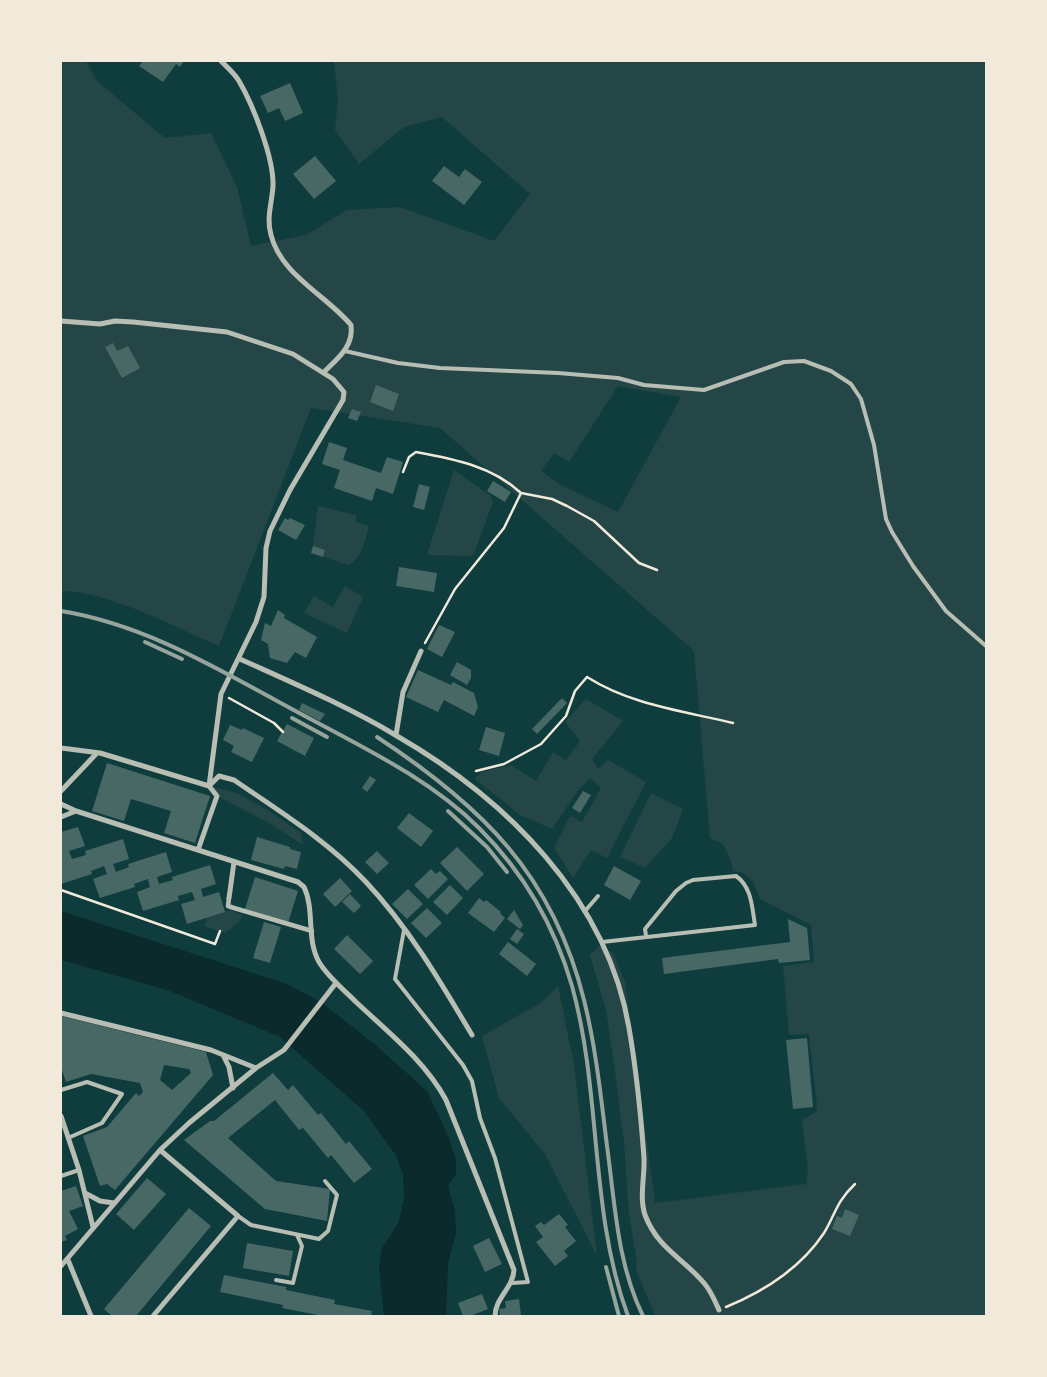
<!DOCTYPE html>
<style>
body{margin:0}
#map{position:relative;width:1047px;height:1377px;overflow:hidden;background:#0f3d3e;font-family:Jost,sans-serif}
canvas{display:block}
.frame{position:absolute;inset:0;border:62px solid #f1e9da;pointer-events:none}
</style>
<div id="map">
<canvas width="1047" height="1377"></canvas>
<div class="frame"></div>
</div>
<script>
const ctx = document.querySelector('canvas').getContext('2d');
ctx.lineJoin = 'round';
function fill(path, color) { ctx.fillStyle = color; ctx.fill(path, 'evenodd'); }
function trace(path, color, width, dash) { ctx.strokeStyle = color; ctx.lineWidth = width; ctx.lineCap = dash ? 'butt' : 'round'; ctx.setLineDash(dash || []); ctx.stroke(path); }
fill(new Path2D(`
 M61 61H86L97 81 165 138 211 133 237 187 251 246 306 235 347 210 400 207 494 241 530 194 442 117 404 127 359 164 335 130 338 100 334 61H986V1316H655L636 1270 637 1261 629 1215 624 1142 614 1064 606 1010 590 955 599 946 613 953 625 982 655 1203 806 1184 808 1169 802 1120 816 1112 817 1107 809 1034 789 1035 783 966 814 962 811 925 760 899C754 883 751 873 733 871L730 858 723 844 710 838 694 651 440 428 311 408 219 646C174 627 109 591 61 591ZM618 386 681 397 618 512 561 485 541 471 554 453 569 462Z
 M454 470 491 496 493 502 473 556 427 555Z
 M318 506 356 515V522L369 526C365 540 363 556 349 565L323 557 325 550 313 546Z
 M345 586 363 597 347 633 304 613 314 596 333 607Z
 M586 699 623 721 592 759 598 769 608 760 646 782 607 858 591 850 573 878 554 848 570 816 582 822 601 788 590 778 579 789 552 829 520 815 475 779 481 772 511 765 536 781 553 752 566 760 580 741 565 722Z
 M209 786 237 793 269 811 301 833 303 845 269 823 217 796Z
 M651 793 683 809 672 838 645 868 620 857Z
 M230 910 243 915 239 922 225 933 204 926 207 918Z
 M558 986 574 1065 597 1256 545 1154 499 1098 482 1036 542 1002Z`), '#244646');
fill(new Path2D(`
 M61 911 287 984 321 1002 372 1042 427 1091 447 1133 456 1159V1174L448 1186 455 1211 456 1233 448 1263 446 1316H384L379 1268 381 1250 399 1221 404 1197 403 1174 395 1154 364 1111 280 1037 170 991 61 960Z`), '#0a2a2b');
fill(new Path2D(`
 M143 61H184L180 67 176 64 163 82 139 66Z
 M290 83 303 113 285 121 279 108 268 113 260 96Z
 M315 156 336 181 314 199 293 174Z
 M444 166 459 177 465 169 482 182 464 205 432 181Z
 M113 343 117 351 128 346 140 368 122 378 105 347Z
 M376 385 399 394 393 411 370 402Z
 M352 409 361 412 357 421 348 418Z
 M329 442 347 448 343 460 381 473 387 457 403 462 393 494 376 488 372 501 334 488 340 470 322 464Z
 M493 481 511 492 505 502 487 491Z
 M419 484 430 487 424 510 413 507Z
 M285 518 288 520 290 518 305 525 296 540 278 530Z
 M313 546 325 550 323 557 311 553Z
 M399 567 437 573 434 592 396 586Z
 M278 610 285 615 284 618 317 637 306 658 295 652 287 663 270 658 268 644 261 640 265 623 271 626Z
 M439 625 455 632 442 657 427 649Z
 M457 662 471 670V678L467 685 450 675Z
 M418 670 451 685 453 682 474 693 478 707 474 716 444 700 438 712 406 697Z
 M562 698 567 703 537 734 532 729Z
 M302 703 325 714 320 721 299 710Z
 M287 724 314 738 305 756 277 741Z
 M230 725 242 730 243 728 264 738 252 762 231 752 234 746 223 740Z
 M486 727 505 733 499 756 479 750Z
 M107 763 210 796 195 843 164 833 171 811 131 799 124 821 92 811Z
 M370 776 376 780 367 792 362 788Z
 M583 791 591 795 580 813 572 808Z
 M409 813 433 831 421 847 397 828Z
 M78 827 85 846 69 851 72 859 86 855 85 851 123 839 129 859 113 864 116 872 129 867 128 864 166 852 172 872 157 877 159 884 173 880 172 877 210 865 216 884 201 889 203 897 219 892 225 912 187 924 181 904 195 900 192 892 178 896 179 900 143 911 137 892 150 887 148 879 134 884 135 887 100 898 93 879 107 874 104 866 91 871 92 874 61 884V832Z
 M257 837 290 847V849L301 852 297 869 285 866 284 869 251 860Z
 M457 847 484 874 467 891 440 863Z
 M377 851 389 863 377 874 365 862Z
 M614 866 641 881 630 900 604 885Z
 M431 869 436 874 440 871 448 879 428 899 414 885Z
 M255 877 298 891 288 923 245 909Z
 M340 878 352 891 335 907 323 894Z
 M450 885 463 898 447 915 433 902Z
 M408 889 423 904 407 919 392 904Z
 M350 894 361 906 354 913 342 902Z
 M479 898 484 902 486 900 501 912 500 913 505 918 494 932 468 913Z
 M427 908 442 923 426 938 411 923Z
 M514 910 523 925 520 929 507 919Z
 M788 919 807 928 810 960 779 963 778 959 664 974 662 958 790 942Z
 M264 922 281 927 270 963 253 958Z
 M517 929 524 934 517 944 510 939Z
 M347 935 373 961 360 974 334 949Z
 M508 942 536 964 527 976 499 954Z
 M61 1016 206 1052 213 1075 115 1190 107 1184 100 1186 83 1136 107 1127 136 1093 139 1096 143 1092 140 1083 91 1074 66 1082 61 1067ZM164 1065 189 1069 191 1073 172 1090 160 1080Z
 M807 1038 813 1107 793 1109 786 1040Z
 M273 1073 288 1090 293 1085 318 1115 321 1113 346 1144 349 1141 372 1169 354 1183 331 1155 328 1158 303 1128 299 1130 275 1100 228 1138 276 1181 330 1189 327 1221 265 1209 184 1140 210 1121H214Z
 M147 1178 166 1194 134 1230 116 1214Z
 M76 1186 83 1206 69 1211 78 1229 65 1236 67 1240 61 1242V1191Z
 M189 1208 211 1226 136 1316H112L104 1309Z
 M845 1209 859 1215 850 1236 832 1229 837 1216 842 1218Z
 M559 1214 568 1225 565 1227 576 1241 564 1251 568 1256 555 1266 536 1242 543 1237 535 1226 541 1222 544 1225Z
 M489 1238 502 1264 485 1272 473 1246Z
 M247 1243 293 1251 289 1276 243 1268Z
 M224 1275 286 1287V1290L335 1300 334 1304 372 1311 371 1316H323L282 1308 283 1305 220 1292Z
 M482 1294 488 1309 470 1316H463L458 1303Z
 M519 1299 521 1316H500L499 1309 506 1308 505 1301Z`), '#486865');
trace(new Path2D(`
 M403 472 409 457 416 452C454 459 492 466 521 493L504 528 455 589 425 643
 M521 493 552 499 567 506 594 521 639 563 657 570
 M229 698 274 723 283 732
 M476 771 504 764 541 744 566 716 575 691 587 677C631 705 683 711 733 723
 M61 890 215 944 220 931
 M726 1307C765 1291 800 1269 824 1233 836 1213 836 1202 855 1184`), '#f1e9da', 2.5);
trace(new Path2D(`
 M345 351 398 363 440 368 558 373 618 378 644 385 704 390 784 362 804 361 831 371 851 384 861 399 874 445 886 519 892 532 913 566 946 611 986 646
 M585 911 598 896
 M404 930 395 979 463 1065 472 1081 480 1118 495 1158 528 1282 512 1283
 M602 942 755 925C752 908 752 887 736 876L693 880 686 883 676 891 645 929 646 936
 M61 1090 87 1082 122 1094 102 1123 68 1138
 M61 1176 79 1170
 M238 1216 251 1225 319 1239 328 1231 337 1195 325 1181
 M276 1280 293 1283 302 1246 297 1235`), '#b8beb3', 4);
trace(new Path2D(`
 M229 898 228 906 234 908 312 931`), '#b8beb3', 4.5);
trace(new Path2D(`
 M221 61C227 67 235 74 239 81 253 105 274 158 273 186 272 203 266 218 271 235 281 275 326 295 351 325 354 346 338 358 324 372
 M61 321 100 324 115 321 133 322 227 332 293 354 333 379 344 392 343 400 290 490 270 531 266 548 264 597 256 622 221 694 209 786
 M240 659C293 683 347 706 397 736 506 799 607 898 629 1028 636 1068 641 1117 644 1158 645 1176 639 1197 645 1215 658 1249 683 1258 704 1283 711 1291 715 1301 719 1310
 M396 735 403 692 421 651
 M61 748 100 753 209 786
 M209 786 219 776 234 780C279 811 328 841 366 882 409 928 440 981 472 1035
 M61 791 97 753
 M61 804 76 811
 M61 817 76 811 298 882 304 887C315 910 306 939 319 962 328 977 343 989 356 1002 388 1032 425 1061 446 1100L514 1270C513 1288 495 1298 495 1316
 M198 850 217 796 209 786
 M229 898 234 862
 M61 1013 211 1050 256 1068
 M223 1055 229 1067 233 1088
 M61 1116 79 1170 93 1227
 M85 1193 100 1201 114 1203
 M68 1260 91 1316
 M61 1266 160 1150 189 1123 256 1068 284 1050 336 983
 M153 1316 238 1216 160 1150`), '#b8beb3', 5);
trace(new Path2D(`
 M61 611C149 625 226 674 303 715 364 748 430 779 479 828 523 872 555 927 572 986 602 1094 589 1211 628 1316
 M145 642 182 659
 M292 718 327 737
 M377 737C482 806 553 875 584 1000 596 1048 601 1098 607 1146 615 1204 617 1263 643 1316
 M448 811 487 847 507 872
 M606 1267 619 1316`), '#97a49c', 4);
</script>
